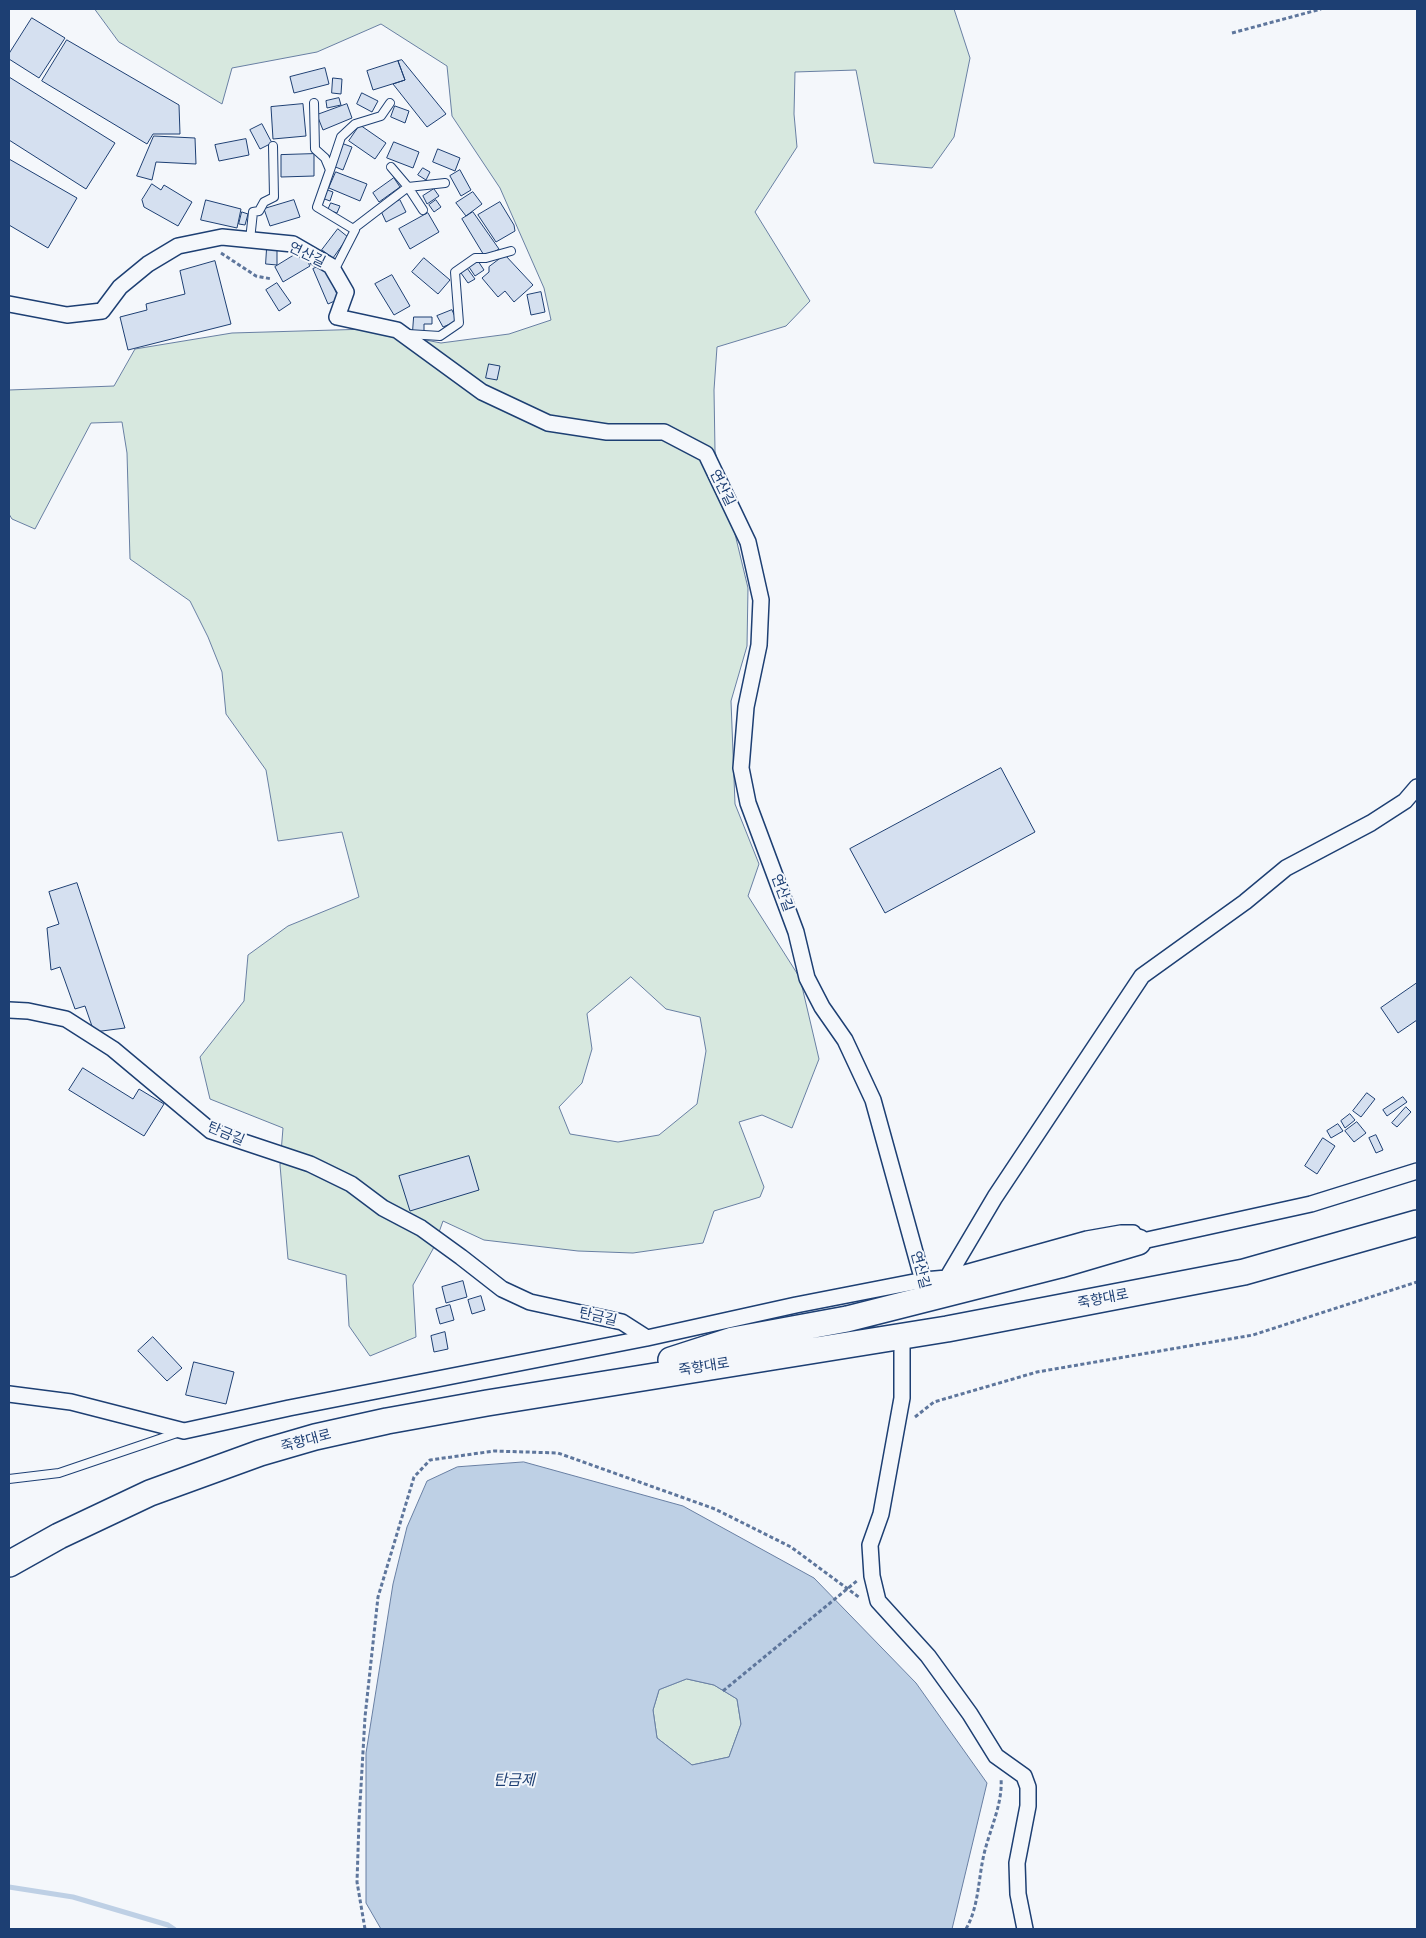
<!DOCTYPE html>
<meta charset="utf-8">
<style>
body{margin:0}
#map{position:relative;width:1426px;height:1938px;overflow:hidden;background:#f4f7fb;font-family:Literata,serif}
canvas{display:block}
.frame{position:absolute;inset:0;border:10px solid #1d3f73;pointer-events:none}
</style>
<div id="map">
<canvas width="1426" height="1938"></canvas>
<div class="frame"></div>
</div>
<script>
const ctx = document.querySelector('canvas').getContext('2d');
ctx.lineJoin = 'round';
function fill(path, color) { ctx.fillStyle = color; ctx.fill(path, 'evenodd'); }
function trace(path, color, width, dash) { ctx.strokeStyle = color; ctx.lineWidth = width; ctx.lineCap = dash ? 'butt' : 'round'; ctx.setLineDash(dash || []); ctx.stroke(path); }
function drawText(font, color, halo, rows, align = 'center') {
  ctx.font = font + ' Literata,"Noto Sans KR",serif'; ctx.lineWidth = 4; ctx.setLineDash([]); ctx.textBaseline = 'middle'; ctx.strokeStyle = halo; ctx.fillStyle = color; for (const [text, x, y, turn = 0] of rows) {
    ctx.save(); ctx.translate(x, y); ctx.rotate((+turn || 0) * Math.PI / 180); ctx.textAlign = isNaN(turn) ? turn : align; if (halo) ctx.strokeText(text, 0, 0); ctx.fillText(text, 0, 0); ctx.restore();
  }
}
const green = new Path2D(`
 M95 9H954L970 58 954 137 932 168 874 163 856 70 795 72 794 114 797 147 755 212 810 301 786 326 717 347 714 390 715 451 748 588 747 646 731 701 735 804 759 864 748 896 800 978 819 1059 792 1128 762 1115 739 1122 764 1187 760 1197 714 1211 703 1243 633 1253 578 1251 484 1240 443 1221 433 1249 413 1285 416 1337 370 1356 349 1326 346 1275 288 1259 280 1165 283 1128 210 1099 200 1057 244 1001 248 955 288 926 359 897 342 832 278 841 266 770 226 714 222 672 208 637 190 601 130 559 127 453 122 422 91 423 35 529 12 519 9 514V390L114 386 135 349 232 333 369 329 441 343 509 334 551 320 544 288 500 188 452 116 447 66 381 24 317 52 232 68 222 104 119 42ZM631 977 666 1009 700 1017 706 1051 697 1104 659 1135 618 1142 570 1134 559 1107 582 1083 592 1049 587 1014Z
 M687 1679 714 1685 737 1699 741 1724 729 1757 692 1765 657 1738 653 1710 659 1690Z`);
fill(green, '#d7e8df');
trace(green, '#687fa3', 1);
const water = new Path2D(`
 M524 1462 683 1506 814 1578 916 1683 987 1783 952 1929H381L366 1903V1753L393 1584 407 1527 427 1481 457 1467ZM687 1679 714 1685 737 1699 741 1724 729 1757 692 1765 657 1738 653 1710 659 1690Z`);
fill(water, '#bed0e5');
trace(water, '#687fa3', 1);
trace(new Path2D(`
 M9 1887 73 1897 168 1925 174 1929`), '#bed0e5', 5);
const building = new Path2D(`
 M32 18 65 38 39 78 9 59V54Z
 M67 40 179 105 180 134H153L147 144 42 81Z
 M402 60 446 114 427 127 393 84 405 80 398 61Z
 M398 61 405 80 373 90 367 71Z
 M325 68 329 84 294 93 290 77Z
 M9 77 115 143 86 189 9 140Z
 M333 78 342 79 341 94 332 93Z
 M362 93 378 101 372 112 357 104Z
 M339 98 341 105 327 108 326 101Z
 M303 104 306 136 273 139 271 107Z
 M347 104 352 118 323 130 317 115Z
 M395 106 409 111 405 123 391 117Z
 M262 124 272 143 260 149 250 130Z
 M360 125 386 143 375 159 349 141Z
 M154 136 195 138 196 164 156 162 152 180 137 176Z
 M246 139 249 155 219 161 215 145Z
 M394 142 419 152 413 168 387 158Z
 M341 143 352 147 343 170 333 166Z
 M438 149 460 158 455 171 433 162Z
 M314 154V176L281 177V155Z
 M9 159 77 198 48 248 9 225Z
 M423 168 430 172 426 180 418 175Z
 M460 170 471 190 461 196 450 176Z
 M336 172 367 184 360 201 329 188Z
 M394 178 400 187 379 202 373 193Z
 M152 184 161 190 164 185 192 202 178 226 144 207 142 200Z
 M325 189 333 192 330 201 322 198Z
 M434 189 439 196 427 204 423 196Z
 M473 192 482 204 466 216 456 203Z
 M206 200 241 209 237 228 201 220Z
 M294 200 300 217 270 226 264 209Z
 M400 200 406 212 386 222 380 209Z
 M436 200 441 207 434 212 429 205Z
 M500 202 514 225 515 231 496 242 478 215Z
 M331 203 340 206 337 213 328 210Z
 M242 212 248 214 245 225 239 224Z
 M473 212 499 249 485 257 462 219Z
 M428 213 439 232 410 249 399 229Z
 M338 229 348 237 333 258 322 250Z
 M267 248H277V265L266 264Z
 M301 251 310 266 283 282 275 267Z
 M505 255 533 285 514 302 505 291 498 297 482 278 489 272V267Z
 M424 258 450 280 438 294 412 272Z
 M215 261 231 324 128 350 120 317 147 310 146 304 185 294 180 271Z
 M478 261 484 270 475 276 469 267Z
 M324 264 339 299 328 304 313 269Z
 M467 268 475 279 468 283 461 273Z
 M392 275 410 306 394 315 375 284Z
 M277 283 291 303 279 311 266 290Z
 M541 292 545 312 531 315 527 295Z
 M452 310 457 321 443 327 437 316Z
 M414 317H432V324H424V332L413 331Z
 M489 364 500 366 497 380 486 378Z
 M1001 768 1035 832 885 913 850 849Z
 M77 883 125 1028 94 1032 85 1006 75 1009 60 967 51 970 47 928 59 924 49 892Z
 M1417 983V1020L1398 1033 1381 1008Z
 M83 1068 133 1099 139 1089 164 1104 144 1136 69 1090Z
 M1367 1093 1375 1099 1361 1117 1353 1111Z
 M1403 1097 1407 1102 1387 1116 1383 1110Z
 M1406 1107 1411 1112 1397 1127 1392 1123Z
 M1350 1114 1355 1120 1345 1128 1341 1121Z
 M1357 1122 1366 1133 1354 1142 1345 1131Z
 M1338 1124 1343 1131 1331 1138 1327 1131Z
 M1376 1135 1383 1150 1376 1153 1369 1138Z
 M1323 1138 1335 1146 1317 1174 1305 1166Z
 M469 1156 479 1190 410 1211 399 1176Z
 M463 1281 467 1297 446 1303 442 1287Z
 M481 1296 485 1310 472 1314 468 1300Z
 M450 1305 454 1320 440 1324 436 1309Z
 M445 1332 448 1349 434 1352 431 1336Z
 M153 1337 182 1368 167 1381 138 1351Z
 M194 1362 234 1372 226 1404 186 1395Z`);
fill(building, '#d5e0f0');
trace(building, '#1d3f73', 1);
const lane = new Path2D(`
 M314 103 315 149 325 158 330 170 317 207 355 230 334 271
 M330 170 341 137 355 124 381 116 390 103
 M423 210 408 187 445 183
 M353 229 408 187 391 167
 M250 240 253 212 259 211 264 202 274 197 273 146
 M408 334 440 336 459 323 455 272 475 258H486L511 251
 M9 1479 59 1473 180 1432`);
const street = new Path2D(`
 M9 304 67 315 102 311 120 287 148 264 178 246 222 237 293 244 331 266 346 292 337 317 397 330 482 392 548 423 607 432H664L706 454 748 542 761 600 759 645 746 707 741 768 748 803 796 932 807 978 822 1007 845 1040 873 1100 928 1299
 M9 1010 28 1011 66 1019 113 1049 211 1131 310 1164 351 1184 383 1208 421 1228 461 1257 502 1289 530 1302 622 1322 647 1338 289 1408 184 1431 71 1402 9 1394
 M947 1278 995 1197 1142 976 1245 902 1286 868 1371 823 1405 801 1417 787
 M902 1336V1398L881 1514 870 1545 872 1576 878 1601 928 1656 970 1714 996 1756 1024 1776 1028 1787V1806L1017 1863 1018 1894 1025 1929
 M647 1338 796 1305 924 1280 947 1278 1087 1239 1121 1233H1133L1138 1242 1311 1204 1417 1171`);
const primary = new Path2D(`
 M671 1360 733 1340 847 1319 1060 1265 1138 1242
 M9 1564 59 1536 150 1493 260 1453 315 1437 387 1421 487 1403 947 1329 1244 1272 1417 1223`);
trace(lane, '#1d3f73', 10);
trace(street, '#1d3f73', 18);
trace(primary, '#1d3f73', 28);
trace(new Path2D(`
 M1232 33 1321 9
 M221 253 256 276 272 279
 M915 1417 934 1402 1037 1372 1253 1335 1417 1282
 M723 1691 858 1580
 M365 1929 357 1882 359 1821 365 1717 378 1597 414 1477 430 1460 494 1451 558 1453 715 1509 791 1547 860 1598
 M966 1929C979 1906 978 1880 984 1854 990 1829 1003 1803 1001 1778`), '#5e769c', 3, [4, 2.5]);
trace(lane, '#f4f7fb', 8);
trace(street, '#f4f7fb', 15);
trace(primary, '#f4f7fb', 25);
drawText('14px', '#1d3f73', '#f4f7fb', [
 ["연산길",307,255,26],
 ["연산길",722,488,64],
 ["연산길",782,893,70],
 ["탄금길",226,1134,23],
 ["연산길",920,1270,75],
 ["죽향대로",1103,1299,-11],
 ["탄금길",598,1317,13],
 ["죽향대로",704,1367,-9],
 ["죽향대로",306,1441,-15]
]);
drawText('italic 15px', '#1d3f73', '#f4f7fb', [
 ["탄금제",514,1781]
]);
</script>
